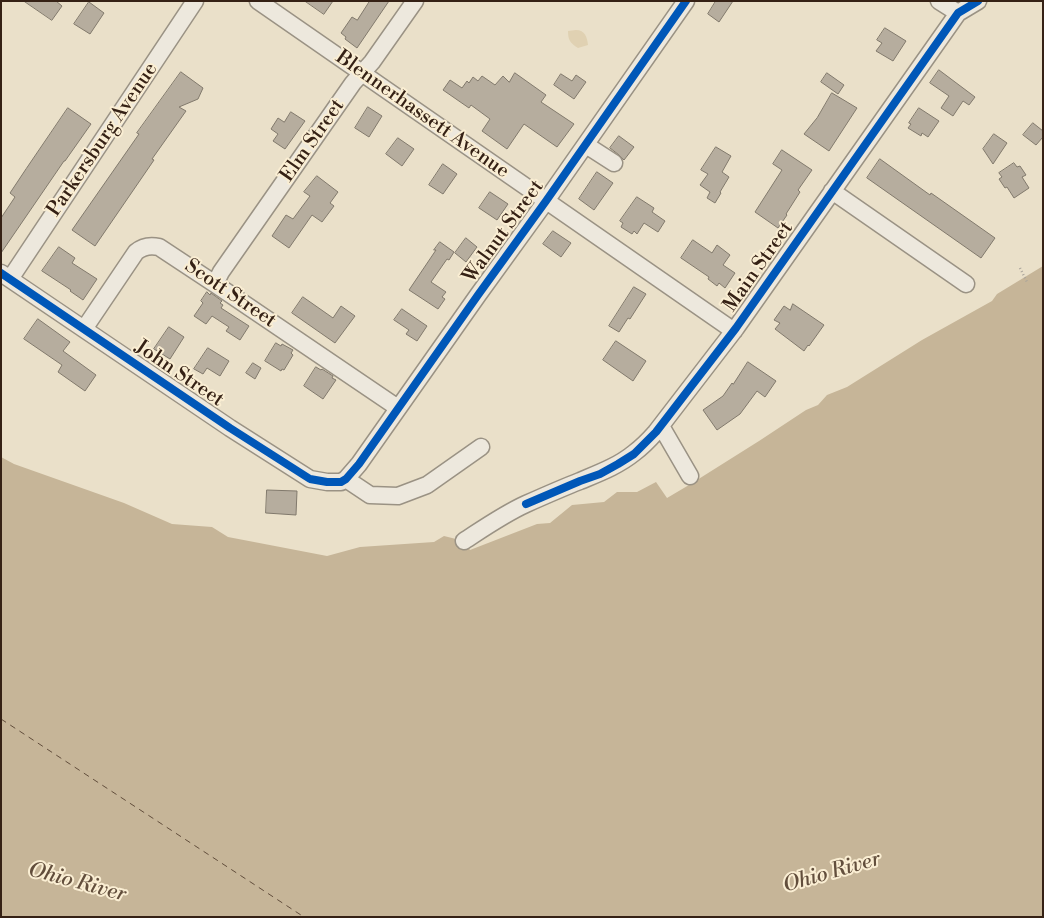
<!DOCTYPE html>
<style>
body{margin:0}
#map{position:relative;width:1044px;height:918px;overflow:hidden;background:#eae0c9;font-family:"Libre Bodoni",serif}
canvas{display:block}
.frame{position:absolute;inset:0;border:2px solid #352115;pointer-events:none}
</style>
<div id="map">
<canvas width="1044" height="918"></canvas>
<div class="frame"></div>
</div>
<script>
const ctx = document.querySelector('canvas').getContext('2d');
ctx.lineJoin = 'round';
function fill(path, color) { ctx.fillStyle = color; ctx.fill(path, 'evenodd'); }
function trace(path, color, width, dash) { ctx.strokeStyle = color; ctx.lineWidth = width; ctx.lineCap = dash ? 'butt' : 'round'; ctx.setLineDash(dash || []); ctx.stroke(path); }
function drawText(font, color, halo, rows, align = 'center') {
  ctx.font = font + ' "Libre Bodoni",serif'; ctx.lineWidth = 4; ctx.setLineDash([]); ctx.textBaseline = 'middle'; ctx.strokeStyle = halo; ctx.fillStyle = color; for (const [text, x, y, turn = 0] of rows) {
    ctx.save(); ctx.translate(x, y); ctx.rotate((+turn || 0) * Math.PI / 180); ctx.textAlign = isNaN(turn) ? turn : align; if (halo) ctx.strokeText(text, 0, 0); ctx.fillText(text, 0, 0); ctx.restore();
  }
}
fill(new Path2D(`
 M576 30C585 30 587 37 588 45L578 48C570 43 568 40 568 31Z`), '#e0d1b2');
fill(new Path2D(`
 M1043 266V917H1V457L14 464 124 503 172 524 212 527 228 537 327 556 360 547 434 542 444 536 464 541 470 550 537 524 550 523 572 505 604 502 617 492H637L656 482 667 498 689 485 686 478 697 480 759 441 806 410 818 405 827 395 847 387 922 340 992 301 997 294Z`), '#c6b598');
trace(new Path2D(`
 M1 719 304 917`), '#624e3c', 1, [6, 5]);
const building = new Path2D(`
 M24 1H56L62 6 52 20Z
 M305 1H333L324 14Z
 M370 1H389L357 48 345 39 346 37 341 33 352 17 357 20Z
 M716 1H733L719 22 708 14Z
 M89 2 104 13 90 34 74 24Z
 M885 28 906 41 893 61 876 51 882 43 877 40Z
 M939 70 975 97 969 105 963 101 953 116 941 108 949 96 930 83Z
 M181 72 203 88 198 99 179 107 186 111 152 159 154 160 95 246 72 230 139 134 137 133Z
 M515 73 546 95 541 102 574 124 557 147 524 124 507 149 482 131 490 119 471 105 469 108 443 90 450 80 462 88 467 81 469 83 473 77 478 81 482 76 495 85 503 76 509 82Z
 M827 73 844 85 838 94 821 82Z
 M561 74 572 81 576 75 586 82 574 99 554 85Z
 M832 93 857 108 829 151 804 134 817 118Z
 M368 107 382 116 369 137 355 128Z
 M68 108 91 124 65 161H64L1 253V218L15 197 10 193 26 169Z
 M919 108 939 121 928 137 922 133 921 136 908 128 911 124 909 123Z
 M291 112 305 121 285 149 273 141 278 134 271 129 278 118 284 122Z
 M1033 123 1043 131V137L1036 145 1023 135Z
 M994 134 1007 143 993 164 983 149Z
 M619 136 634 147 624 160 619 155 610 148Z
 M398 138 414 149 402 166 386 154Z
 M716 147 731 156 722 172 729 177 720 192 721 193 715 203 707 198 710 192 700 185 708 174 701 170Z
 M782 150 812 170 798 190 800 192 786 214 787 215 778 228 755 212 782 170 773 164Z
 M880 159 930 195 931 193 995 238 981 258 867 178Z
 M1014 163 1017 167 1020 166 1026 175 1022 177 1029 188 1014 198 1007 187 1005 188 999 179 1002 177 999 173Z
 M443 164 457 174 443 194 429 185Z
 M597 172 613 183 594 210 579 199Z
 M317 176 338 192 330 203 334 206 322 222 312 215 289 248 272 236 286 215 293 219 310 196 304 192Z
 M490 192 508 204 497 220 479 208Z
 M637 197 654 208 652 212 665 221 658 232 644 223 637 234 634 231 632 234 621 227 623 223 620 221Z
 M553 231 571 243 561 257 543 244Z
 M466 238 477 247 466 262 455 253Z
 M693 240 712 253 717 245 730 255 723 265 735 273 725 288 719 283 717 286 708 279 709 277 681 258Z
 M440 242 454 252 449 260 447 259 431 282 446 292 442 297 445 299 438 309 409 290 436 250H434Z
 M59 247 75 258 72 263 97 279 83 300 70 291 71 290 42 271Z
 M634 287 646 294 630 319 628 318 619 332 609 326Z
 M207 292 210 295 211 293 222 301 220 303 223 305 221 308 249 326 240 340 226 331 229 327 212 316 206 324 194 316 203 303 201 301Z
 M303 297 333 318 341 306 355 316 335 343 292 313Z
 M793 304 824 325 809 346 808 345 804 351 775 329 780 323 774 320 784 306 790 310Z
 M402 309 427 326 417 341 406 334 409 330 394 320Z
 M38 319 70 342 63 351 96 375 85 391 58 372 62 365 24 339Z
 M169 327 184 337 170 359 154 349Z
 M616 341 646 361 633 381 603 360Z
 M276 343 281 346 282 344 293 350 291 353 293 355 284 370 282 369 281 371 265 361Z
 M208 348 229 361 220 376 207 368 203 374 194 369Z
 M748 362 776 381 765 397 757 391 740 414 717 430 703 410 723 396 732 383 733 384Z
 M253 363 261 368 255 379 246 373Z
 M316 367 321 370 322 369 333 376 332 378 336 380 323 399 304 386Z
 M267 490 297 491 296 515 266 513Z`);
fill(building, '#b6ad9e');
trace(building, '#81796c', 1);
const minor = new Path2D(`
 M258 1 734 331
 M939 1 958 13
 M586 145 614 163
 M832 191 966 284
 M1 273 230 428 310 479 327 482H341L346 479 359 464 478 295 546 201 686 1
 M10 279 195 1
 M215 284 221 272 353 83 372 62 415 1
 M84 329 136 252C143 246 150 245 159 247L215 284 398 408
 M661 426 690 476
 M346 479 370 495 398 496 427 485 481 447
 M464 541C484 528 504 514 526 504 544 496 562 488 580 481 599 473 618 466 634 453 642 447 649 440 656 432L736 328 958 13 978 1`);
trace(minor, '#9a9284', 19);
trace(new Path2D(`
 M1020 268 1027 282`), '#aaa49b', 2.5, [1, 2.5]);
trace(minor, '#ede8dd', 16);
trace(new Path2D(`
 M1 273 230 428 310 479 327 482H341L346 479 359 464 478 295 546 201 686 1
 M526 504 580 481 600 474 618 464 634 454 656 432 736 328 958 13 978 1`), '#0057b8', 8);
drawText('20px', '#352115', '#faeed3', [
 ["Blennerhassett Avenue",422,115,35],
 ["Parkersburg Avenue",103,140,-56],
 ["Elm Street",313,141,-55],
 ["Walnut Street",504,232,-54],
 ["Main Street",759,267,-55],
 ["Scott Street",230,294,34],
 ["John Street",179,374,34]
]);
drawText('italic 21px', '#624e3c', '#faeed3', [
 ["Ohio River",832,873,-16],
 ["Ohio River",77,883,15]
]);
</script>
